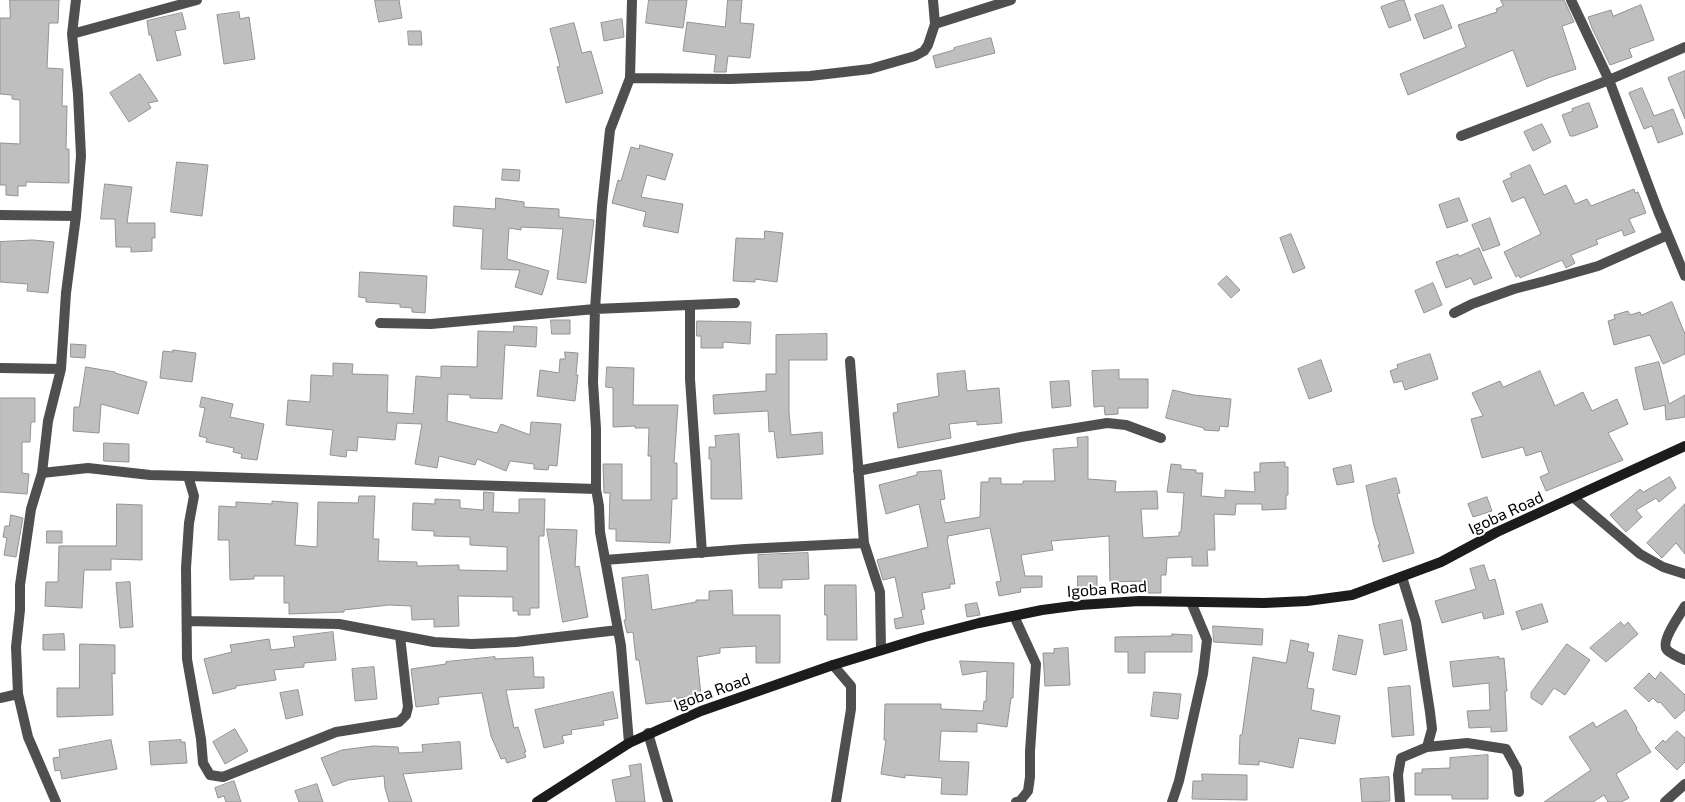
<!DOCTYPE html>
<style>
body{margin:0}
canvas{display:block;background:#fff}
</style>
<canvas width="1685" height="802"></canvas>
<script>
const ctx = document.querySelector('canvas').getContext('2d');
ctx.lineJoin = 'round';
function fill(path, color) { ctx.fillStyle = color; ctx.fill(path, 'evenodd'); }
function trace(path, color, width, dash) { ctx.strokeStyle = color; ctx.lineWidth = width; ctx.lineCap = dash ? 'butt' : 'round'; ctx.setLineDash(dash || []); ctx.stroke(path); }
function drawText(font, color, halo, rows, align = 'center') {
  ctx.font = font + ' "Exo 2",sans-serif'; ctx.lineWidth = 4; ctx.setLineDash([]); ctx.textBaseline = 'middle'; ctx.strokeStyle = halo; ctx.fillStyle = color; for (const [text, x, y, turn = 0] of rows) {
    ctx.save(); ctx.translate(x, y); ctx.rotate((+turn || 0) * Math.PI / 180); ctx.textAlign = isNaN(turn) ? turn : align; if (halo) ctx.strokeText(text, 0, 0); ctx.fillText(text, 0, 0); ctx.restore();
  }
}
const building = new Path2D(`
 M10 0H59L58 23H49L47 68 63 69 62 106H67L66 149H69V183L26 182V186H18V196L6 195V185H0V143L20 144V100L12 99V95L0 94V18H10Z
 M375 0H399L402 18 379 22Z
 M649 0H687L683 28 646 23Z
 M728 0H742L740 23 754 24 750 58 728 56 726 72H714L716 55 683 51 687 22 725 27Z
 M1400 0H1404L1411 20 1389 28 1381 7Z
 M1501 0H1564L1574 22 1562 26 1576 69 1548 78 1527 87 1513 50 1408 95 1400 74 1466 47 1458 25 1497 12 1496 9 1503 6Z
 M1443 5 1452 28 1424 39 1415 15Z
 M1641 5 1654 40 1629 49 1632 57 1610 65 1592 28 1588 17 1611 10 1613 16Z
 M239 12 240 19 249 17 255 59 224 64 217 15Z
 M182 13 186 29 175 31 181 55 157 61 151 35H149L147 21Z
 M622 19 624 37 604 41 601 23Z
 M574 23 582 53 591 51 603 93 566 103 557 67 560 66 550 29Z
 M408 31H421L422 45H409Z
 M991 38 995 53 936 68 933 56 954 50V48Z
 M1685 71V119L1668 78Z
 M140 74 158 101 148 103 151 108 129 122 110 93Z
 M1642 88 1654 116 1673 109 1683 134 1658 143 1652 126 1644 129 1629 93Z
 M1589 103 1598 127 1574 136H1570L1562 115 1573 111 1572 109Z
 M1542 124 1551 142 1533 151 1524 132Z
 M640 145 673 154 665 180 647 175 641 197 683 204 678 233 643 226 646 212 612 203 618 180 621 181 631 147 639 149Z
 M177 162 208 165 202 216 171 212Z
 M1530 165 1544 195 1566 185 1575 204 1587 199 1591 206 1634 189 1635 193 1638 192 1646 213 1629 219 1635 232 1624 236 1622 230 1596 240 1598 244 1571 255 1575 263 1566 268 1562 260 1520 278 1519 275 1516 277 1504 252 1541 234 1524 197 1512 202 1503 181 1512 177 1510 174Z
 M503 169 520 170 519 181 502 180Z
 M105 184 132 187 127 223H155V238H152V251L131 252V247H116L115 219H101Z
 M496 198 524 202V207L559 209V217L594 220 586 283 557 279 563 229 521 227V230L509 228 507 259 549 271 542 295 515 287 520 270 481 269 483 229 453 226 454 206 495 209Z
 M1459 198 1468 221 1447 228 1439 205Z
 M1490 218 1500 245 1483 251 1472 225Z
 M765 231 783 233 777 282 755 279V282L733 281 736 238 764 239Z
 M1291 234 1305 268 1293 273 1280 238Z
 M33 240 54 242 48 293 27 291 28 284 0 282V242Z
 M1479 248 1492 278 1474 285 1471 278 1446 288 1436 262 1458 254 1459 256Z
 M360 272 427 276 425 313 412 312V308L400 307V304L366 302V298L359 297Z
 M1227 276 1240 290 1231 298 1218 284Z
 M1433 283 1442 305 1424 313 1415 291Z
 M1672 302 1685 334V354L1663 364 1650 335 1614 345 1608 321 1615 319 1614 315 1628 311 1630 315 1640 312 1641 315Z
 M551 320H570V334H552Z
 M697 321 751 322 750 344 723 342V348H701V336H697Z
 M514 326 537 327 536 347 505 345 502 399 470 398V395L448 394 447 421 497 433 501 424 530 435 531 422 561 424 557 466 549 465 548 470 534 469V464L510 461 506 471 477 459 475 465 439 456 437 468 415 464 422 424 397 423 395 440 358 437 357 451 347 450 346 457 330 455 333 430 286 425 288 400 310 402 311 375 333 376V363L353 364 352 374 388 375 387 412 413 414 416 376 441 378V366L477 367 478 331 513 332Z
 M827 334V360H789V412L791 435 822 432 823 454 777 458 774 431 769 432 768 411 714 414 713 395 766 391V374H776V335Z
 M71 344 86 345 85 358 71 357Z
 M173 350 196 353 192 382 160 378 163 351 173 352Z
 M565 352 578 353 576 375H578L575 401 537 396 540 370 559 373 560 359H565Z
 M1430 354 1438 379 1405 390 1402 381 1394 383 1390 371 1398 368 1397 365Z
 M1321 360 1332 391 1309 399 1298 369Z
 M1659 362 1669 404 1685 395V417L1666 420 1665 406 1666 405 1644 410 1635 368Z
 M86 367 115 372V373L147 382 138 414 101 404 99 433 73 431 74 407H79Z
 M607 367 634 368 633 405H678L674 463H677V499H672L670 543 616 541V529H609L610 493H604L603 464H622V500H651V456H648L649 428H635V426L613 427V388L606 387Z
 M1119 370V379H1148V408H1118V414L1105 415 1104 406 1094 407 1092 371Z
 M965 371 967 391 999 388 1002 423 977 425V421L949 424 951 438 898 448 893 413 898 412 897 404 939 396 937 374Z
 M1540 371 1555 406 1583 392 1592 411 1617 399 1628 424 1608 433 1623 460 1546 491 1540 477 1549 473 1541 451 1526 456 1523 447 1482 458 1471 419 1483 416 1472 393 1500 381 1503 387Z
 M1069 381 1071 406 1052 408 1050 382Z
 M1173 390 1194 395 1231 399 1228 427 1220 426 1219 431 1204 430V428L1166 418Z
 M202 397 233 404 230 417 264 424 257 460 241 458 242 454 233 452 234 448 206 442 207 438 199 436 205 408 200 407Z
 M0 398H35V422H31L30 442H22V473L29 474 27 494 0 492Z
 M739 434 742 499H711V459H709V447H716L715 436Z
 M1088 437V479L1116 481 1115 492 1157 491 1158 509H1141L1143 538 1179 536V532H1181L1184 493 1167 492 1171 464 1181 465V469L1196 470V473H1203L1201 496 1225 498V490L1255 492 1254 472H1260V463L1285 462V467H1288V495H1286V509L1262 510V504H1236L1235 515 1214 514 1215 550H1207L1208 566H1192V557L1167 558 1166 575H1161V593H1148V581L1110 582 1109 536 1051 541 1053 550 1021 555 1025 576H1042V587L1020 588 1021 592 999 596 996 582 1001 581 990 528 948 536V539H947L955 584H950V588L922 593 925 609 921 610 924 624 896 629 894 619 903 617 895 577 883 580 877 560 928 547 919 504 886 514 879 485 917 475V472L941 470 945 499 940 500 945 523 980 517 981 482H989V478H1001V484H1023V481H1055L1053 449 1078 447 1077 438Z
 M104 443 129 444V462L104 461Z
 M1351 465 1354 482 1337 485 1333 469Z
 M1670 477 1676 488 1659 502 1656 498 1636 510 1642 517 1626 532 1610 515 1640 489 1643 492Z
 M1396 478 1400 493 1397 494 1414 553 1383 562 1378 545H1380L1374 526 1366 486Z
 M484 492 494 493 493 512 519 513V499H545L544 536H539V608H530V615H518V611H513V597L458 596 459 626 434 627V619L412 620 411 606 389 605 344 610V612L289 614V603H284V576H254V579L230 580 229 540H218L219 506 236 507V502L272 504V501L298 503 295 545 317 547 318 502 358 503 359 496H375L373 539H379L378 561 417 562V566L459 565V570L507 571V547L470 545V537L434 536V531L412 530 413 503 435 504V499L460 500V508L483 510Z
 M1487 497 1492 511 1473 517 1468 504Z
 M117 504 142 505V560L111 559V570H84L82 608 45 606 46 582H58L59 546H116Z
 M1685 504V554L1676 543 1662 558 1647 543Z
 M11 515 23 518 16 557 4 555 7 538 3 537 5 526H9Z
 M547 529 577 530 575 567 579 566 588 617 563 622Z
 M47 531H62V543H47Z
 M808 553 809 579 782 580V588H759L758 555Z
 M1484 565 1489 581 1495 579 1504 614 1484 619 1482 612 1442 623 1435 601 1476 589 1470 569Z
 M648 575 652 610 696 602V600H709V591L732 590 733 615H780V663H756V646L720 648V653L697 657 701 695 672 699V701L646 704 639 660H636L633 632 627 633 624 620H626L622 578Z
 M1078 576H1097V591H1078Z
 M130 582 133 627 120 628 116 583Z
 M825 585H856L857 640H827V615H825Z
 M977 603 980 615 967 617 965 605Z
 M1542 604 1548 622 1522 630 1516 612Z
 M1402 620 1407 650 1384 655 1379 625Z
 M1621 622 1624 626 1628 622 1638 634 1606 662 1590 648Z
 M1213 626 1263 629 1262 645 1214 642Z
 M333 632 336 660 304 663V667L274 670 276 680 236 686V688L213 694 204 659 232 652 230 645 269 639 271 650 295 647 293 637Z
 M64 634 65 650H43V635Z
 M1172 634 1192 635V652H1145V673H1128V652H1115V637L1172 636Z
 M1339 635 1363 640 1356 675 1333 670Z
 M1291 640 1309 644 1307 651 1314 653 1307 688 1314 689 1311 710 1340 716 1335 744 1299 738 1293 768 1259 761V765L1239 764 1240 735H1242L1253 657 1286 663Z
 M80 644 115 645V674L112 673 113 715 57 717V688H79Z
 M1567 644 1590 660 1565 695 1554 688 1542 705 1531 698V693Z
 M1068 648 1070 685 1045 686 1043 653H1054V649Z
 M495 657V659L533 657 534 677H544V688L506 690 514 728 518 727 526 752H524L526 757 507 763 505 758 501 759 491 736 482 693 440 697 438 698 439 704 416 707 411 669 446 664V662Z
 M1499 657V659L1504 658 1507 691H1505L1507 731 1491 732V727L1469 728 1467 711 1490 710 1489 683 1453 687 1450 662Z
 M960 661 1014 663 1013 698H1011L1007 727 977 723V732L941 731 939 761 969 762 967 795 941 794 942 778 905 775V778L881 774 886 740H884L885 704H941V709L983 711 984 701 986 702 987 671 963 675Z
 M374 667 377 699 355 701 352 669Z
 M1661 672 1685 695V710L1675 719 1660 702 1658 703 1653 698 1649 702 1634 688 1649 673 1655 679Z
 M1410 686 1414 735 1392 737 1388 688Z
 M298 690 303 715 286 719 280 693Z
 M613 692 618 718 603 721 604 725 571 730 572 734 562 736 564 743 544 748 535 710Z
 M1154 692 1181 694 1178 719 1151 716Z
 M1626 710 1637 728 1636 729 1651 752 1616 774 1629 798 1621 802H1608L1604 795 1593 802H1544L1591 770 1569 737 1593 722 1596 727Z
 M235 729 248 751 225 764 213 742Z
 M1677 731 1685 738V762L1677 770 1655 748 1663 740 1665 742Z
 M111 740 117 769 62 779 60 770 55 771 53 758 60 757 59 750Z
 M181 740V742H185L187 763 151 765 149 742Z
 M460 742 462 769 403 774 412 802H389L385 788 384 776 348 780 333 786 321 758 342 750 373 746 398 747 399 753 423 752 422 745Z
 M1488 755V799H1452V795H1415V773H1422V769L1450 768V758Z
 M641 764 645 802H616L612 780 631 776 629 766Z
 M1202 774 1247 775V800L1192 799 1193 781H1202Z
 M1389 777 1390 801 1362 802 1360 779Z
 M234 781 241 802H226L224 796 218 798 215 788Z
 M317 784 323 802H299L295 791Z`);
fill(building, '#bfbfbf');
trace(building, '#939393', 1);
trace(new Path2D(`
 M933 0 935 24
 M72 34 197 0
 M1685 47 1609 80 1658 211 1685 276
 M630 78 730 79 810 76 870 69 915 56 924 51 928 45 935 24 1011 0
 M1461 136 1609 80 1571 0
 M0 215 76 216
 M690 305V379L702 553
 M1454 313 1472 304 1514 289 1545 281 1598 266 1668 235
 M380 323 431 324 595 309 735 303
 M850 361 864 543 880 592 881 650
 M0 368 61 369
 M858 471 1021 437 1107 423 1126 425 1161 438
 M42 473 88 468 150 475 188 476 194 496 189 523 186 568 187 659 201 739 203 763 210 775 223 777 336 732 399 722 406 715 408 707 400 636
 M188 476 596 489
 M1574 498 1640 554 1663 567 1685 574
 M605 560 745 549 864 543
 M1685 606C1680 615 1660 641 1667 650 1671 654 1680 658 1685 660
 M1014 616 1036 664 1030 751V777L1028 791 1020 801 1016 802
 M187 621 339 624 434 642 472 644 516 642 618 630
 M833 665 851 686V709L836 802
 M0 698 18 694
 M648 733 668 802
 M629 743 621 646 600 532 599 506 596 489V429L593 382 595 309 602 206 610 130 630 78 632 0
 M1427 747 1467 743 1506 749 1517 769 1519 792
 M56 802 28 737 18 694 16 647 20 610V585L31 509 42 473 48 421 61 369 66 293 76 216 81 156 78 94 72 34 76 0
 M1172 802 1179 781 1203 674 1207 640 1191 602
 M1400 802 1398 775 1401 758 1427 747 1432 729 1430 712 1416 622 1402 577
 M1665 802 1685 784`), '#4f4f4f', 10);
trace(new Path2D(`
 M537 802 629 743 701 711 833 665 925 637 979 623 1042 610 1080 605 1139 601 1264 603 1307 601 1352 595 1441 562 1497 532 1685 446`), '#1c1c1c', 10);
drawText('16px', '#000', '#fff', [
 ["Igoba Road",1506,513,-25],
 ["Igoba Road",1107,589,-4],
 ["Igoba Road",712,692,-20]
]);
</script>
